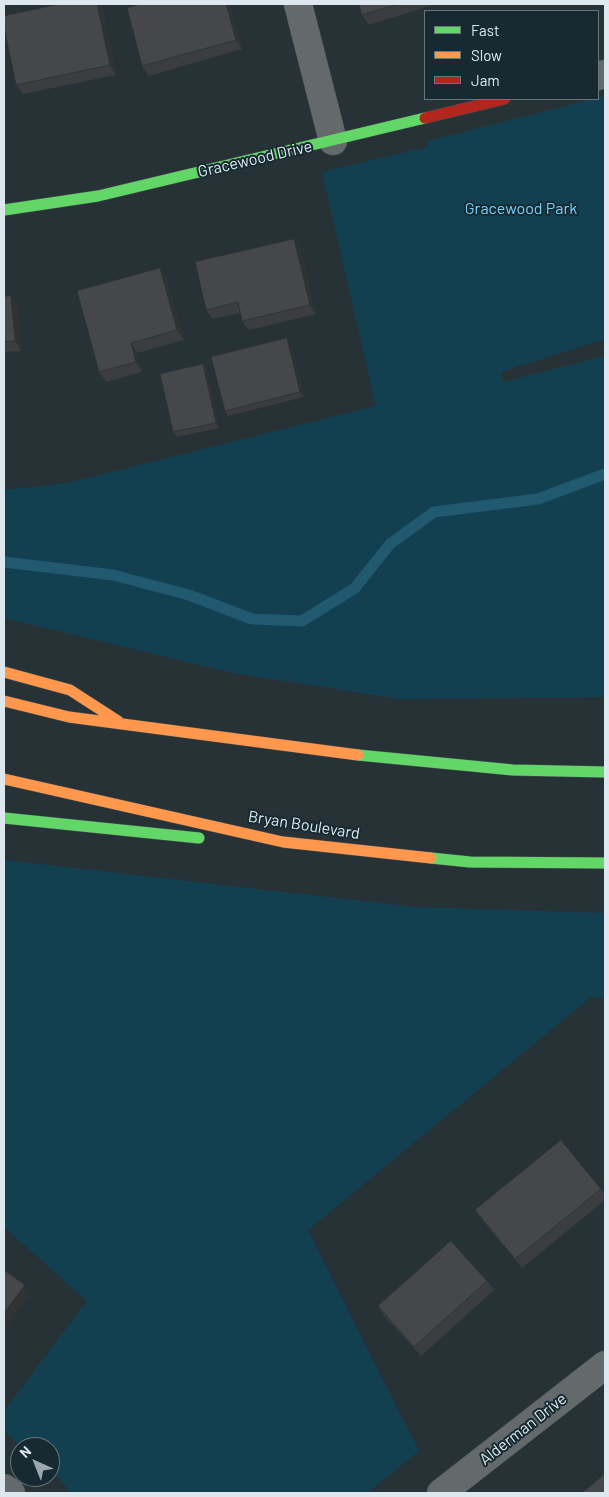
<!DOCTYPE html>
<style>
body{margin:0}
#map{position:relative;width:609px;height:1497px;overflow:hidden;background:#273237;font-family:Barlow,sans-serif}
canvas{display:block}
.frame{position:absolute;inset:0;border:5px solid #dce8ee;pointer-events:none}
.legend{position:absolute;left:424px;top:10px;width:175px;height:90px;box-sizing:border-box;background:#172a32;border:1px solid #66767d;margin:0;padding:6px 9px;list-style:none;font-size:15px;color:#dce8ee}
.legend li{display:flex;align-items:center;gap:10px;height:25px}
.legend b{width:25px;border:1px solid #66767d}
.north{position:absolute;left:10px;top:1437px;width:50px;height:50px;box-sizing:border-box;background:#172a32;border:1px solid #66767d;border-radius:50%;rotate:316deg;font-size:14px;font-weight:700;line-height:20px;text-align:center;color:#dce8ee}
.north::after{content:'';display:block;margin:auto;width:18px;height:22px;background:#9da8ae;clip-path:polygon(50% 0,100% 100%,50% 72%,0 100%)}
</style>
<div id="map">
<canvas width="609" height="1497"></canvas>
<div class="frame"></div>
<ul class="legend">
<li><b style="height:6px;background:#63d668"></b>Fast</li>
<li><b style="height:6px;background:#ff974d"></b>Slow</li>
<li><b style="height:6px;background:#b3261e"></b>Jam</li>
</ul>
<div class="north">N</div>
</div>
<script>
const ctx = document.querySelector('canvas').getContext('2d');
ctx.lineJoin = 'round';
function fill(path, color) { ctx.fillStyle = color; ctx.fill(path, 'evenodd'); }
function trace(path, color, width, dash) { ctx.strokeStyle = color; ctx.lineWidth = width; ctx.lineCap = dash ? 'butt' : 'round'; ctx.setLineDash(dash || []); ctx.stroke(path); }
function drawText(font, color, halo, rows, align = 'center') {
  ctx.font = font + ' Barlow,sans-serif'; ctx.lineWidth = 4; ctx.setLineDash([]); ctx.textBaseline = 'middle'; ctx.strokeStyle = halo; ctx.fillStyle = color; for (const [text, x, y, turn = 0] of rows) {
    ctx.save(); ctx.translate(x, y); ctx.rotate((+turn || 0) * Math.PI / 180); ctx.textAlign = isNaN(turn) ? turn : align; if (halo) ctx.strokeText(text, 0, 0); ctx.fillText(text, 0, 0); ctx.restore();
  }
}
fill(new Path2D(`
 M605 96V339L501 372 503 382 605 356V697L399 699 234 673 4 618V490L68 483 376 406 322 172 428 147V141Z
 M4 860 415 907 605 913V998L591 997 308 1230 419 1451 367 1493H71L57 1476 50 1470V1447H23L4 1431V1411L87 1301 4 1227Z`), '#124051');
trace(new Path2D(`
 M4 562 113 575 189 595 252 619 302 621 355 588 390 544 434 512 538 499 605 474`), '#215971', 11);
const street = new Path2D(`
 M298 4 333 141
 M598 76 605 74
 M4 1488 11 1493
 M441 1493 605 1365`);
const fast = new Path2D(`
 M4 210 98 196 425 118
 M358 755 513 770 605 772
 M4 818 199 838
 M431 858 470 862 605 863`);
const slow = new Path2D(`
 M4 672 70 690 118 721
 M4 701 69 717 358 755
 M4 779 283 842 431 858`);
const jam = new Path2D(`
 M425 118 504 99`);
trace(street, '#464e53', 29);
trace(fast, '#464e53', 12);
trace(slow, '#464e53', 12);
trace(jam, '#464e53', 12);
trace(street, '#64696c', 28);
trace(fast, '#63d668', 11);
trace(slow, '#ff974d', 11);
trace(jam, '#b3261e', 11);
fill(new Path2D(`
 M230 4 242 49 149 76 142 66Z
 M359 4H435L369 25 362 15Z
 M102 6 116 75 23 94 16 85Z
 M300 248 316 314 249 330 242 321 240 313 213 319 206 310Z
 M166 277 184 340 137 353 142 372 106 382 99 372Z
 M4 296H11L18 305 21 351 4 352Z
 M287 338 290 343 304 397 228 416 225 411Z
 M203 364 206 369 219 428 177 437 173 432Z
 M601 1189 605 1195V1200L522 1268 482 1220 475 1210Z
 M487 1281 494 1290 421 1356 384 1316 378 1306Z`), '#3c3d40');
fill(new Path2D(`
 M97 4H100L102 6 116 75 110 65Z
 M226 4H230L242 49 236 40Z
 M294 239 300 248 316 314 310 305Z
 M160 268 166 277 184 340 177 330Z
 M11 296 18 305 21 351 15 341Z
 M287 338 290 343 304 397 300 392Z
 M131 343 137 353 142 372 136 362Z
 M203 364 206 369 219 428 216 423Z
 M25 1285 31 1295 4 1331V1313Z`), '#313234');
const building = new Path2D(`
 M60 4H97L110 65 16 85 4 27V16Z
 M141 4H226L236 40 142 66 127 8Z
 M359 4H399L362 15Z
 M294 239 310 305 242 321 238 302 206 310 195 262Z
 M160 268 177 330 131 343 136 362 99 372 77 291Z
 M4 296H11L15 341 4 342Z
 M287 338 300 392 225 411 211 357Z
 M203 364 216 423 173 432 160 374Z
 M561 1140 601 1189 515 1259 475 1210Z
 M451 1241 487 1281 414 1347 378 1306Z
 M4 1270 25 1285 4 1313Z
 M605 1474V1493H582Z`);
fill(building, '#46474b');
trace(building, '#313234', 1);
drawText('16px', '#dce8ee', '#172a32', [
 ["Gracewood Drive",255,159,-13],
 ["Bryan Boulevard",304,825,9],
 ["Alderman Drive",523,1429,-38]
]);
drawText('16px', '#75d0f9', '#172a32', [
 ["Gracewood Park",521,209]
]);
</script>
